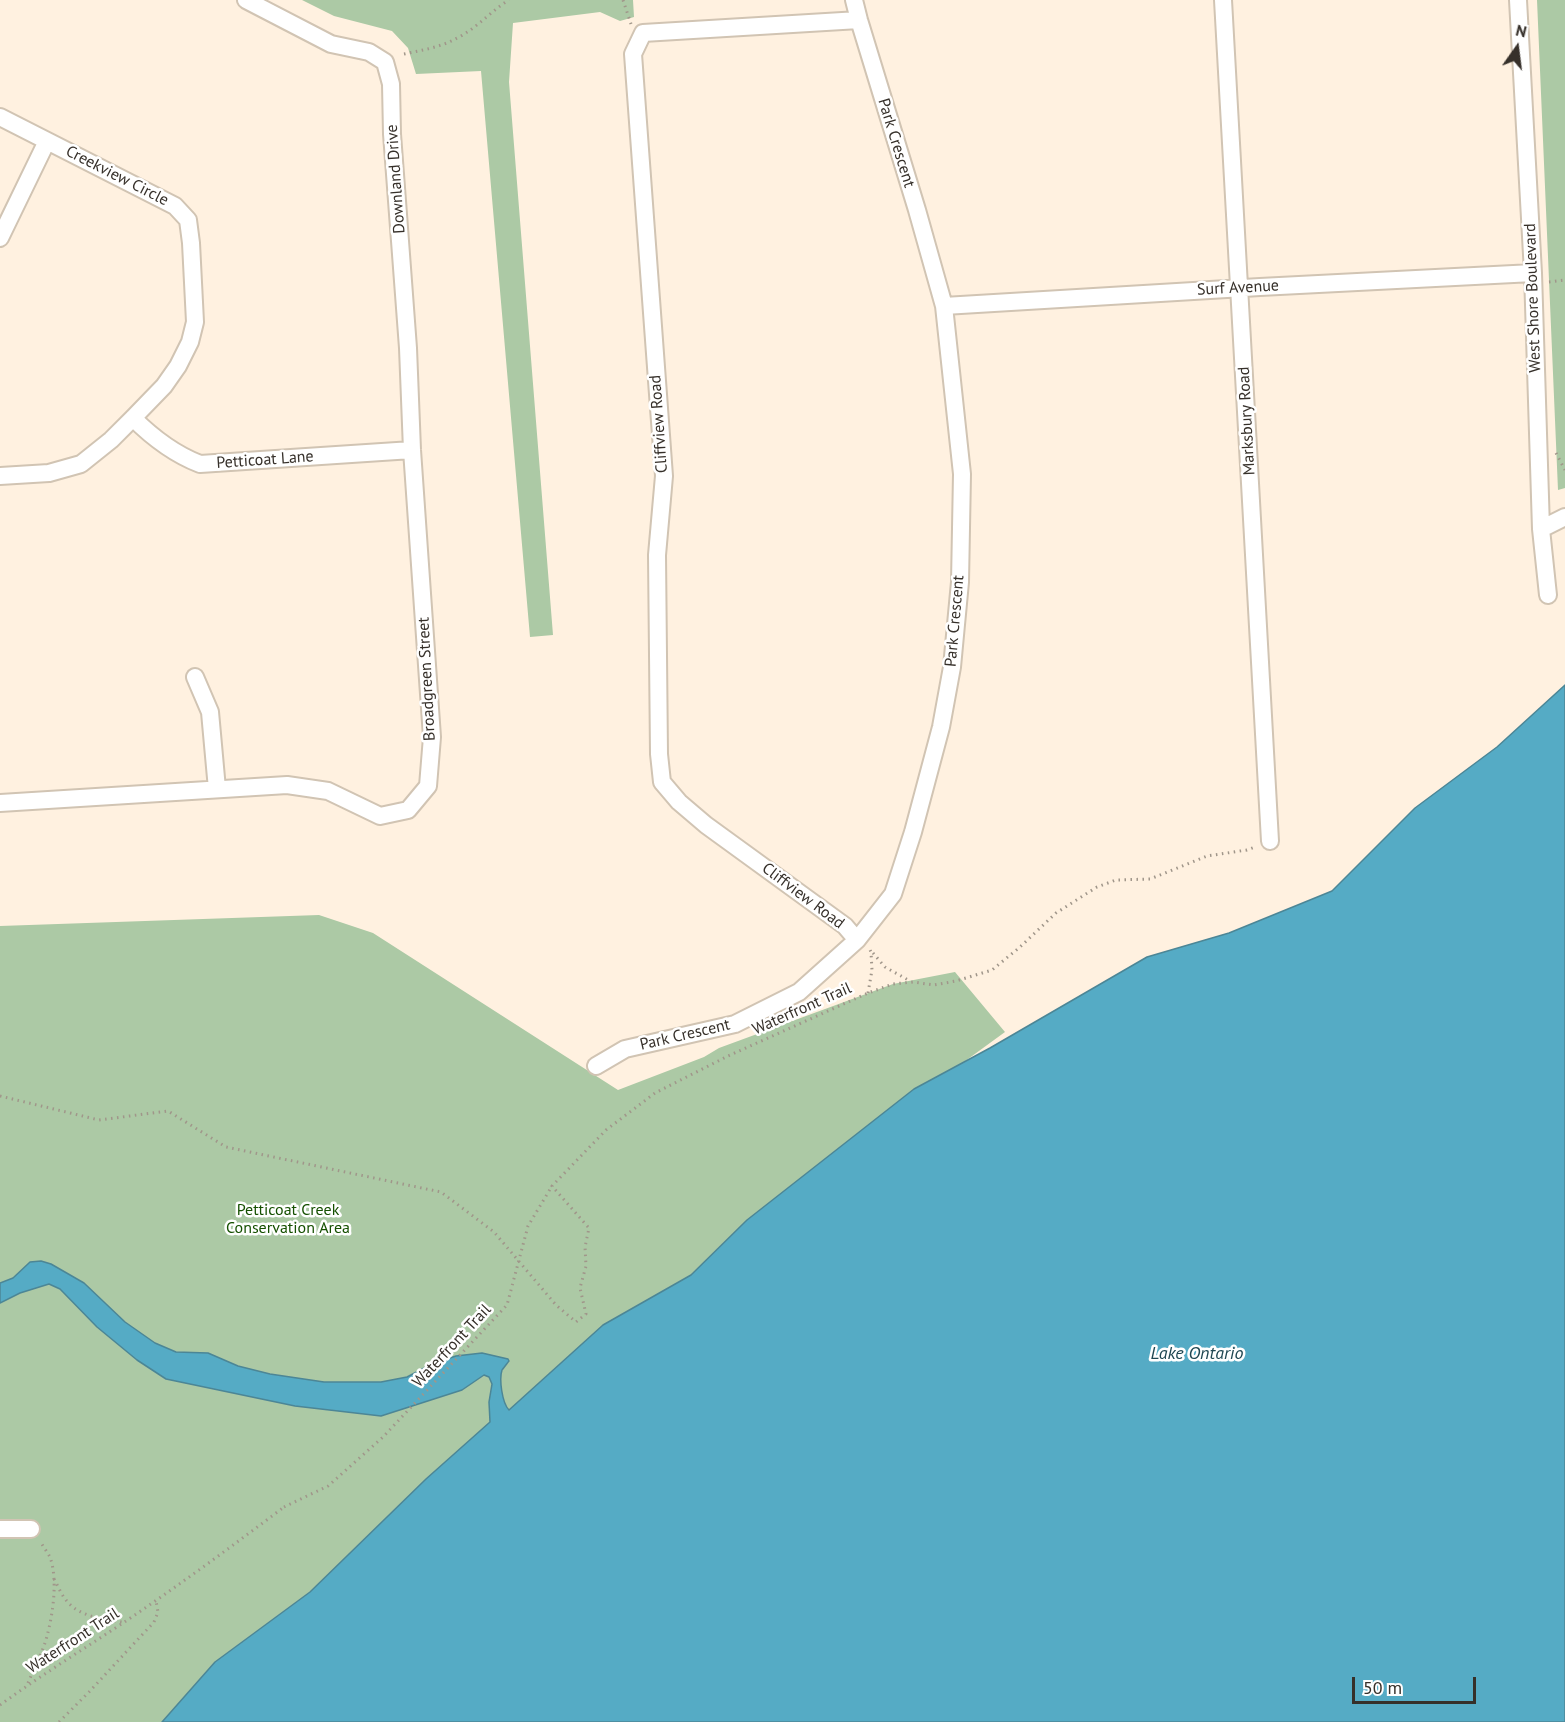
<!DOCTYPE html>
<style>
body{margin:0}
#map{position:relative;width:1565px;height:1722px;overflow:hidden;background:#fff1e0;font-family:"PT Sans",sans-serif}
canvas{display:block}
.north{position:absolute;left:1487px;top:18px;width:60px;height:60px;-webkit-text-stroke:4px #fff;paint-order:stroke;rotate:14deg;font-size:16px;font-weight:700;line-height:24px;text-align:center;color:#36302a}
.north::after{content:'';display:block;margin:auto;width:21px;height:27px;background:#36302a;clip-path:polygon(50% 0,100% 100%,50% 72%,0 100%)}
.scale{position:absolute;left:1352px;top:1677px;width:124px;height:27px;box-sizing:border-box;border:3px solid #36302a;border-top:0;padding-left:8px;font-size:18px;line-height:21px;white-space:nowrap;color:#36302a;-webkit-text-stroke:4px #fff;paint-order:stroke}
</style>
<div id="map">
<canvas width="1565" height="1722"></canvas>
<div class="north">N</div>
<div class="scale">50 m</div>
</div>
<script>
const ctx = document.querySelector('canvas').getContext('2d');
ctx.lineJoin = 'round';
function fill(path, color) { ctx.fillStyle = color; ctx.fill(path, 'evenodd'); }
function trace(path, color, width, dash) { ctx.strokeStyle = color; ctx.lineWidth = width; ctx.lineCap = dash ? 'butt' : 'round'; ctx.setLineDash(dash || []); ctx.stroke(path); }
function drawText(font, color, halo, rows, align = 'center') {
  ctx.font = font + ' "PT Sans",sans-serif'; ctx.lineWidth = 5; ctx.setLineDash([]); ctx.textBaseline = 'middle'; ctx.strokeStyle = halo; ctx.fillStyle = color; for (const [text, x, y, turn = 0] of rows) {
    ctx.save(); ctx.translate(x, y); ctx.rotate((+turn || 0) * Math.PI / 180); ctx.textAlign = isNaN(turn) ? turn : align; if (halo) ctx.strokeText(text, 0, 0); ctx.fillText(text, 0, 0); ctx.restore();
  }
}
fill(new Path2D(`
 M302 0H633L634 17 620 21 600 12 513 23 509 82 553 635 530 637 481 71 416 74 408 48 392 31 334 16Z
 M1537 0H1565V488L1558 490Z
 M319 915 373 933 618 1090 704 1057 719 1048 893 984 955 972 1005 1032 747 1220 691 1275 603 1325 310 1592 215 1662 162 1722H0V926Z`), '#acc9a5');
const water = new Path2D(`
 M1565 685V1722H162L215 1662 310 1592 426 1479 490 1422 489 1402 492 1384 489 1377 484 1375 462 1390 381 1416 295 1406 166 1379 137 1360 97 1327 60 1289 49 1284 20 1293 0 1303V1283L13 1278 30 1262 41 1261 51 1264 84 1283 125 1322 155 1343 176 1352 208 1353 238 1366 270 1374 324 1382H381L407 1377 432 1364 456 1356 482 1353 508 1359 509 1361C508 1362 503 1369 502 1370 499 1379 502 1403 509 1410L603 1325 691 1275 747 1220 914 1089 990 1048 1147 957 1229 933 1332 891 1415 808 1497 747Z`);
fill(water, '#55abc5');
trace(water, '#4c8696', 1.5);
const minor = new Path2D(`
 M1223 0 1270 841
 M1518 0 1533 273 1541 529 1548 595
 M0 117 175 206 188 220 191 243 195 322 190 342 178 366 164 386 133 418 111 440 81 464 49 473 0 476
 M0 238 47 141
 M944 306 1260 287 1533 273
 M133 418C153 438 174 454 200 464L412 450
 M1541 529 1565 517
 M195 677 210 712 217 789
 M0 803 287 785 328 791 380 816 408 810 428 786 432 737 412 450 408 348 392 134 391 84 385 62 369 52 331 44 246 0
 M857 940 845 926 706 825 679 802 662 782 659 754 657 555 664 476 633 54 643 33 859 20
 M596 1066 625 1049 735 1024 799 992 857 940 893 894 913 832 941 727 952 667 960 582 962 474 944 306 917 210 859 20 854 0
 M0 1529H31`);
trace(minor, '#d1c4b3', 20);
trace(new Path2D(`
 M623 0 631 24
 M404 54C423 50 442 47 459 37 478 27 491 11 509 0
 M1549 282 1565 280
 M1556 453 1565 470
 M873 953 885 967 910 981
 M868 993 872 970 871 952 870 950
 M0 1096 99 1120 168 1111 226 1147 441 1192 494 1232 556 1305 576 1322 586 1314 580 1288 586 1266 585 1247 589 1228 552 1186 606 1130 655 1093 728 1056 868 993 893 984 913 982 934 985 956 981 992 970 1020 947 1056 913 1097 887 1116 880 1150 879 1207 856 1247 850 1255 847
 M54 1579C58 1586 61 1594 66 1600 79 1617 103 1619 122 1622
 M28 1683C34 1668 43 1652 47 1636 53 1614 58 1579 50 1557 47 1552 43 1546 40 1541
 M0 1705C40 1676 82 1650 123 1623 178 1586 231 1547 284 1507
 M59 1722 89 1692 154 1622 158 1612 156 1601`), '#a0968a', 3, [1.5, 4.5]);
trace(minor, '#fff', 16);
trace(new Path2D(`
 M284 1507 328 1486 383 1437 507 1305 528 1226 552 1186`), '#a0968a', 3, [1.5, 4.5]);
drawText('16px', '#36302a', '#fff', [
 ["Park Crescent",896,143,73],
 ["Creekview Circle",117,176,27],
 ["Downland Drive",396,179,-94],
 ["Surf Avenue",1238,288,-3],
 ["West Shore Boulevard",1533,298,-92],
 ["Marksbury Road",1247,421,-93],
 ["Cliffview Road",659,424,-94],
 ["Petticoat Lane",265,460,-4],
 ["Park Crescent",955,621,-85],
 ["Broadgreen Street",427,679,-93],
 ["Cliffview Road",803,896,37],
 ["Waterfront Trail",802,1009,-24],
 ["Park Crescent",685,1035,-13],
 ["Waterfront Trail",452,1346,-47],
 ["Waterfront Trail",73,1641,-33]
]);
drawText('16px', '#155000', '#fff', [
 ["Petticoat Creek",288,1210],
 ["Conservation Area",288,1228]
]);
drawText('italic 18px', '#1f4752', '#fff', [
 ["Lake Ontario",1197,1354]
]);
</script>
